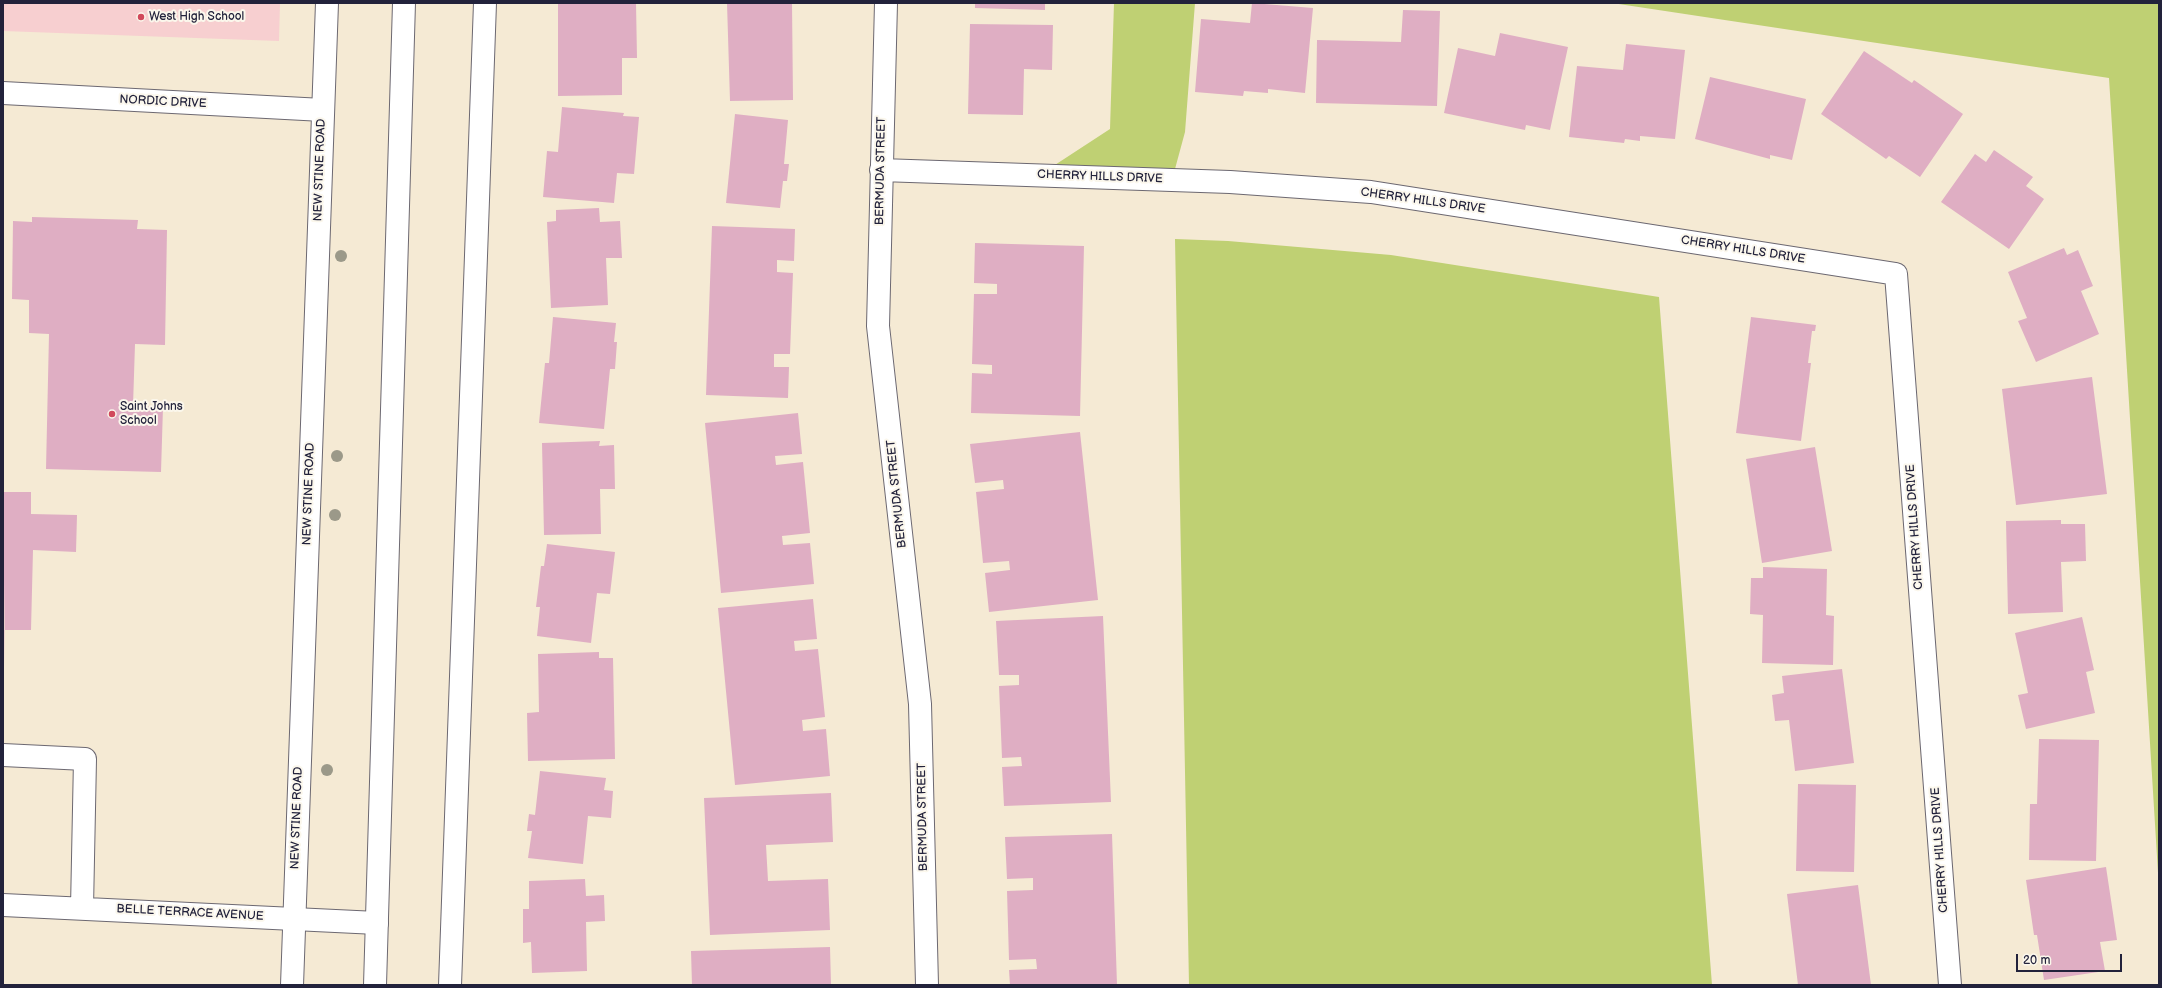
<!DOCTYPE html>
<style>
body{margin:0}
#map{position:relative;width:2162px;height:988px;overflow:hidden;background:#f5ead4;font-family:"Balsamiq Sans",sans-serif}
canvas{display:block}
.frame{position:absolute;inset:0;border:4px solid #22223b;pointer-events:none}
.scale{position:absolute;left:2016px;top:954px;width:106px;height:18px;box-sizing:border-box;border:2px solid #22223b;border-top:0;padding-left:5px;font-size:12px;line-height:14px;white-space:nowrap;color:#22223b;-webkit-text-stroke:3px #fbf7ec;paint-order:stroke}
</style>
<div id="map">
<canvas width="2162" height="988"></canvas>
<div class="frame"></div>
<div class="scale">20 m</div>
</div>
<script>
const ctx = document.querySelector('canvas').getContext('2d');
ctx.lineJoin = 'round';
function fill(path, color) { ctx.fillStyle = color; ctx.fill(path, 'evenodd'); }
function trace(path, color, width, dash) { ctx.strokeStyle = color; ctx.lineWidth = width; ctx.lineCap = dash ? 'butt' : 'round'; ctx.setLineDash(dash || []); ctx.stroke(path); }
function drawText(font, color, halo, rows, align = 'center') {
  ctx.font = font + ' "Balsamiq Sans",sans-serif'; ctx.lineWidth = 4; ctx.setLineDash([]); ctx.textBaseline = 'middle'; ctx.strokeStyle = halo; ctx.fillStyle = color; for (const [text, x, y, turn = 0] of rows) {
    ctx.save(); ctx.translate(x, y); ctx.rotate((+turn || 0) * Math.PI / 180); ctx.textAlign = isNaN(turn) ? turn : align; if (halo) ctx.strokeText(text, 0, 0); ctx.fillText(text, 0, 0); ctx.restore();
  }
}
fill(new Path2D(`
 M3 3H280L279 41 3 31Z`), '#f7cfd0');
fill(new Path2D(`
 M1114 3H1195L1185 132 1172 180 1038 176 1110 129Z
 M1612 3H2159V889L2109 78Z
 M1175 239 1228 241 1391 255 1659 297 1712 985H1189Z`), '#bfd073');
fill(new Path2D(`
 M558 3H636L637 58H622V95L558 96Z
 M727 3H792L793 100 730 101Z
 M975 3H1045V10L975 8Z
 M1252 3 1313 8 1305 93 1268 89V93L1244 91 1243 96 1195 92 1201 19 1250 23Z
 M1403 10 1440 11 1437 106 1316 103 1317 40 1401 42Z
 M970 24 1053 25 1052 70 1024 69 1023 115 968 114Z
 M1500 33 1568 47 1550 130 1526 125 1525 130 1444 113 1458 48 1495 56Z
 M1626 44 1685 50 1675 139 1640 136V141L1625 139 1624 143 1569 137 1577 66 1623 70Z
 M1864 51 1912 83 1914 80 1963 114 1920 177 1889 156 1886 159 1821 114Z
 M1710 77 1806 99 1792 160 1770 155V159L1695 139Z
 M562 107 624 113 623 116 639 117 634 174 617 173 614 203 543 197 547 151 558 152Z
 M735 114 788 120 784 164H789L787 181H783L780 208 726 203Z
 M1994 150 2033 177 2026 186 2044 199 2009 249 1941 202 1975 154 1986 162Z
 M599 208 600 222 620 221 622 258H606L608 305 551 308 547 222 556 221V210Z
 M32 217 138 220 137 229 167 230 165 345 135 344 133 406 163 407 161 472 46 469 49 334 29 333V300L12 299 13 221 32 222Z
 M712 226 795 229 794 261 777 260V272L793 273 790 354H774V367H789L788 398 706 395Z
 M975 243 1084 246 1080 416 971 413 972 373 992 374V365L972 364 974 294H997V284L974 283Z
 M2064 248 2067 255 2078 250 2093 286 2081 291 2099 334 2036 362 2018 321 2027 318 2008 272Z
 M553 317 616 323 614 342H617L615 369H610L604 429 539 423 545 363H549Z
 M1751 317 1816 325 1815 331H1812L1808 363H1811L1801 441 1736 433Z
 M2092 377 2107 494 2016 505 2002 389Z
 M798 413 802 454 775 456 776 465 803 462 810 533 782 536 783 545 810 543 814 584 721 593 705 423Z
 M1080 432 1098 600 989 612 985 573 1010 570 1009 561 983 563 976 492 1004 489 1003 480 975 483 970 444Z
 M600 441 599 446 614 445 615 489H600L601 534 544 535 542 443Z
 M1815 447 1832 551 1762 563 1746 459Z
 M3 492H31V514L77 515 76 552 33 550 31 630H5V668Z
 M2061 520V524H2085L2086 561 2061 562 2063 612 2008 614 2006 521Z
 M547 544 615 552 610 594 597 593 591 643 537 636 540 607H536L541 566H544Z
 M1763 567 1827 569 1826 615 1834 616 1833 665 1762 663 1763 615 1750 614 1751 578H1763Z
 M813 599 817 639 794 641 795 651 818 649 825 717 802 720 803 731 826 729 830 776 735 785 718 608Z
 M1103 616 1111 802 1004 806 1002 767 1022 766 1021 757 1002 758 999 686 1019 685V675H999L996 621Z
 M2082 617 2094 670 2086 672 2095 713 2026 729 2018 695 2028 693 2015 633Z
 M599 652V658H613L615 759 528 761 527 713 539 712 538 654Z
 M1842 669 1854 763 1795 771 1789 720 1775 721 1772 695 1784 693 1782 676Z
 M2039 739 2099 740 2096 861 2029 860 2030 804H2037Z
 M540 771 606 778 604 790 613 791 611 818 588 816 583 864 528 858 532 831H527L529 814 535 815Z
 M1798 784 1856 785 1854 872 1796 871Z
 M831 793 833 842 766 845 768 881 828 879 830 930 710 935 704 798Z
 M1112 834 1117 985H1010L1009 970 1037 969 1036 959 1009 960 1007 891 1033 890V878L1007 879 1005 837Z
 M2106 867 2117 940 2100 942 2105 971 2044 980 2037 935H2034L2026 880Z
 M585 879 586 896 604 895 605 921 586 922 587 971 532 973 531 942 523 943V909H529V881Z
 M1858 885 1871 985H1798L1787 894Z
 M830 947 831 985H692L691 951Z`), '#dfaec3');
const minor = new Path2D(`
 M886 3 878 326 920 704 927 985
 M3 93 323 110
 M881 170 1230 182 1371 192 1896 274 1950 985
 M3 755 85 759 82 908
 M3 905 377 923
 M450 985 485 3`);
const major = new Path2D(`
 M292 985 327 3
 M375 985 404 3`);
trace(minor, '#6c6871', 24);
trace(major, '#6c6871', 24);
trace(minor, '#fff', 22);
trace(major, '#fff', 22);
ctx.fillStyle = '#9b9989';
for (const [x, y] of [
 [341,256],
 [337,456],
 [335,515],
 [327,770]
]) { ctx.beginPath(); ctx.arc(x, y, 6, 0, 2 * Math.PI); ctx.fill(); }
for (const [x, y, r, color] of [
 [141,17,4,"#d1495b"],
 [112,414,4,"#d1495b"]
]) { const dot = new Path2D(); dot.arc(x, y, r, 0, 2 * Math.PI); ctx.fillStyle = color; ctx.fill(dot); trace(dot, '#fbf7ec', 1.5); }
drawText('12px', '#22223b', '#fbf7ec', [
 ["West High School",149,17],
 ["Saint Johns",120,407],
 ["School",120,421]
], 'left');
drawText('12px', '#22223b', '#fbf7ec', [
 ["NORDIC DRIVE",163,102,3],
 ["NEW STINE ROAD",320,170,-88],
 ["BERMUDA STREET",881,171,-89],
 ["CHERRY HILLS DRIVE",1100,177,2],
 ["CHERRY HILLS DRIVE",1423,201,8],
 ["CHERRY HILLS DRIVE",1743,250,9],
 ["NEW STINE ROAD",309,494,-88],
 ["BERMUDA STREET",897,494,-96],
 ["CHERRY HILLS DRIVE",1915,527,-94],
 ["BERMUDA STREET",923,817,-91],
 ["NEW STINE ROAD",297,818,-88],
 ["CHERRY HILLS DRIVE",1940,850,-94],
 ["BELLE TERRACE AVENUE",190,913,3]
]);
</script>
